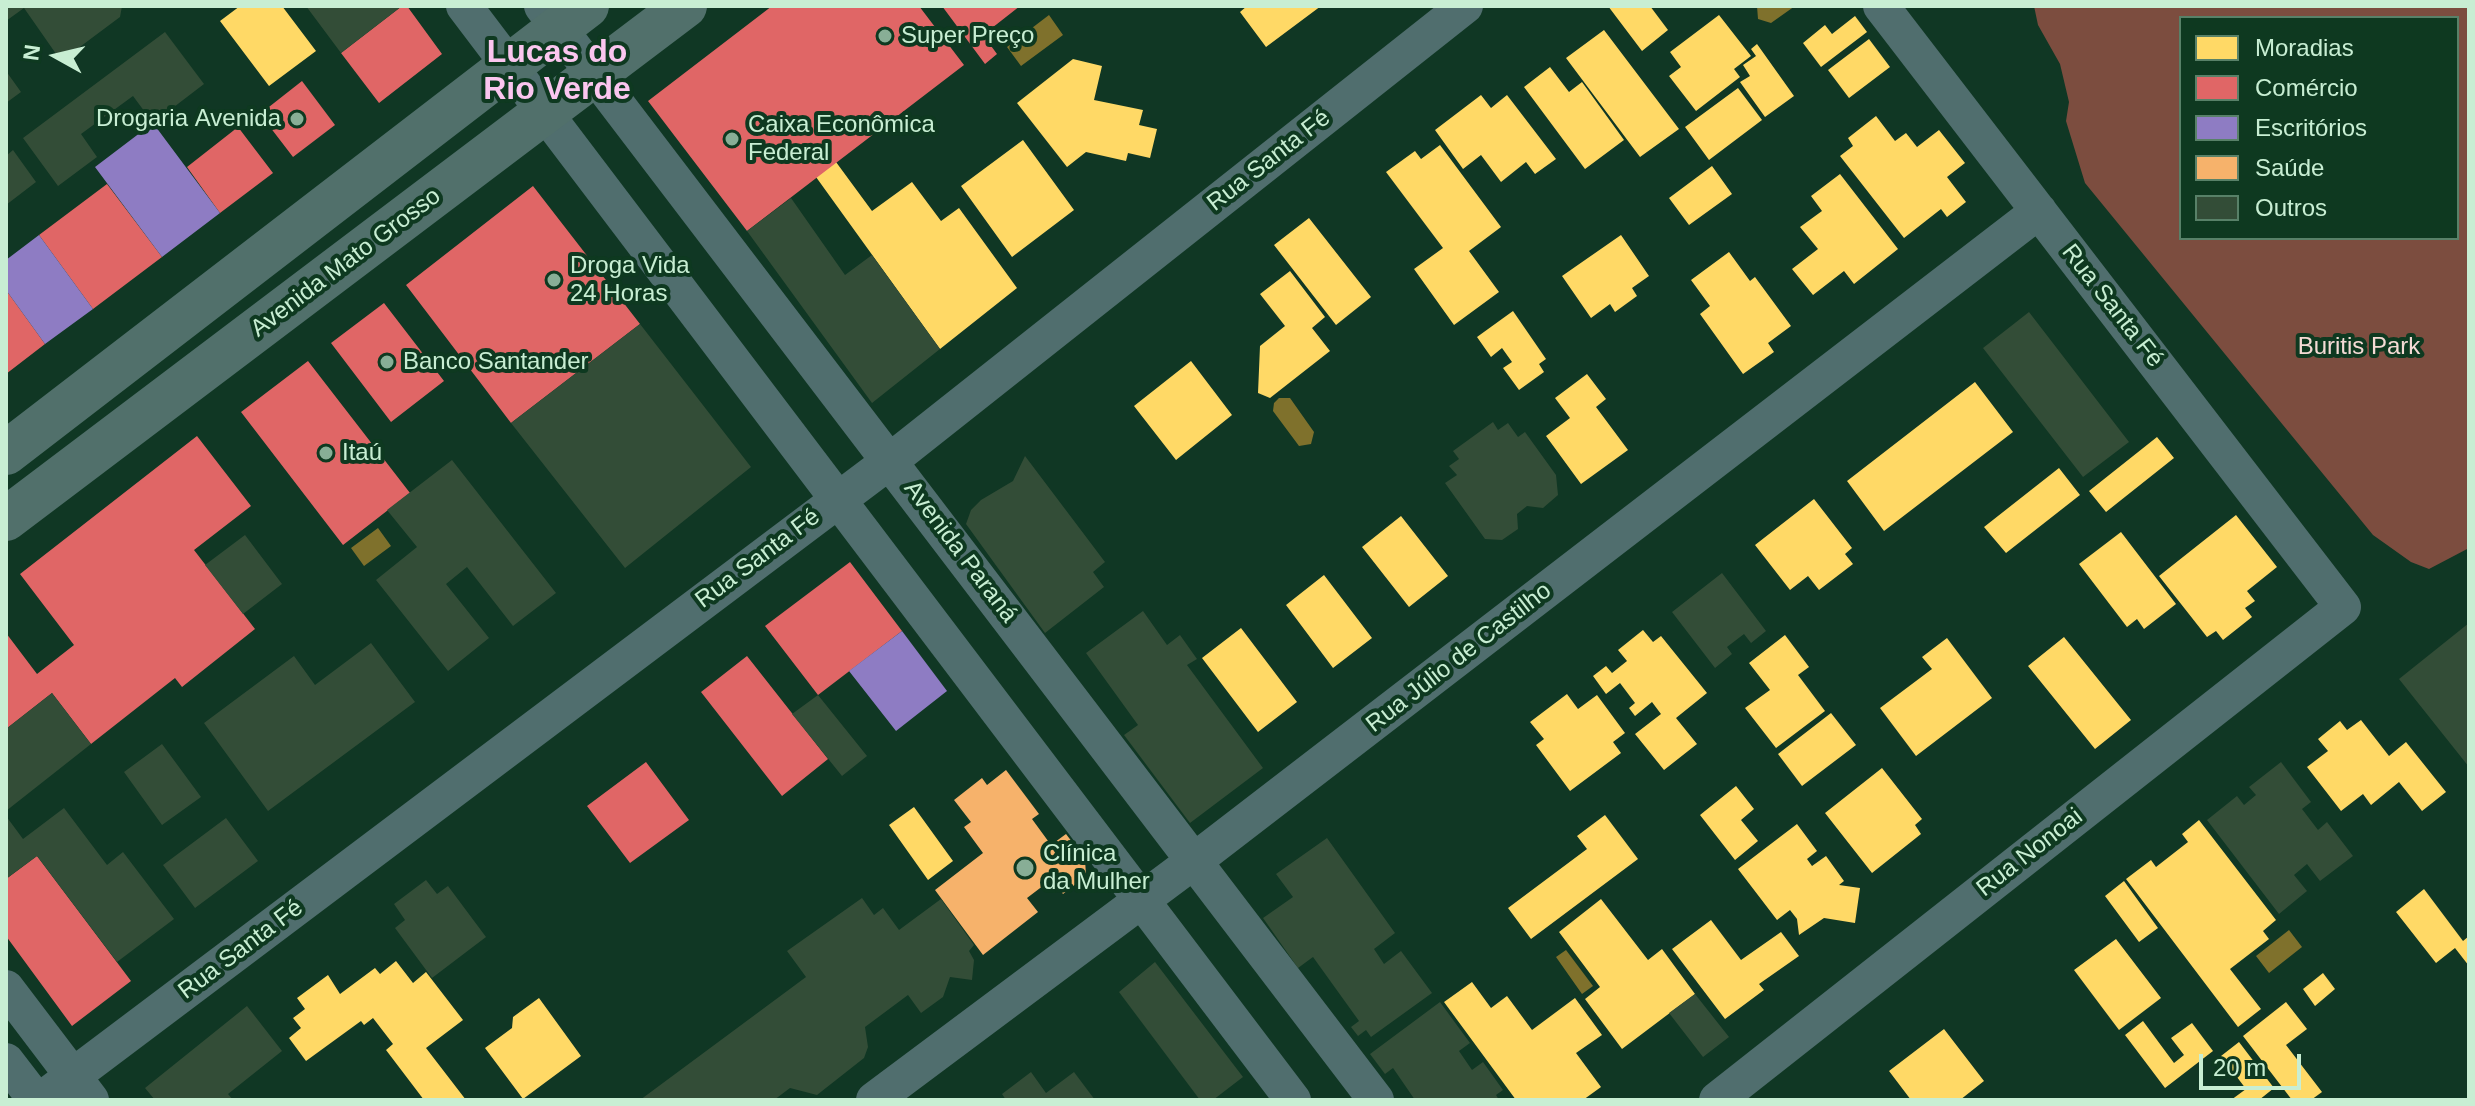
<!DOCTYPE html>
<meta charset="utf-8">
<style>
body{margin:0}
#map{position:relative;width:2475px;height:1106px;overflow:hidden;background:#103724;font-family:Helvetica,sans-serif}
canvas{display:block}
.frame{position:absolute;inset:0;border:8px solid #c8eed3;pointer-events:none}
.legend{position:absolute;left:2179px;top:16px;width:280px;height:224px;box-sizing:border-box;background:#0e3920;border:2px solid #588168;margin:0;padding:10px 14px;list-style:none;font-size:24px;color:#c8eed3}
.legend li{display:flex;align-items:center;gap:16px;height:40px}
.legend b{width:40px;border:2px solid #588168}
.north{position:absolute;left:16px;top:16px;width:80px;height:80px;-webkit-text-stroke:6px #0e3920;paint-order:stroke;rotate:278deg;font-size:22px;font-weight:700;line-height:32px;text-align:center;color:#c8eed3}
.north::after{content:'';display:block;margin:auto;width:28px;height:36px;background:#c8eed3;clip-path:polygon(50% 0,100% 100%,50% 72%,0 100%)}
.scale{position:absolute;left:2199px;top:1054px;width:102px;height:36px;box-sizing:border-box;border:4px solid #c8eed3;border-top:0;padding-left:10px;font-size:24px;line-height:28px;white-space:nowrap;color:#c8eed3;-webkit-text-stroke:6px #0e3920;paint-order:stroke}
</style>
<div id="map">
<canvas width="2475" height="1106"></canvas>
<div class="frame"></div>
<ul class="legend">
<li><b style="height:22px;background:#ffd966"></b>Moradias</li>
<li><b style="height:22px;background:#e06666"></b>Comércio</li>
<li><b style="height:22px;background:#8e7cc3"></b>Escritórios</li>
<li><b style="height:22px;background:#f6b26b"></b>Saúde</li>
<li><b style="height:22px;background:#334d37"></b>Outros</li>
</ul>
<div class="north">N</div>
<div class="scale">20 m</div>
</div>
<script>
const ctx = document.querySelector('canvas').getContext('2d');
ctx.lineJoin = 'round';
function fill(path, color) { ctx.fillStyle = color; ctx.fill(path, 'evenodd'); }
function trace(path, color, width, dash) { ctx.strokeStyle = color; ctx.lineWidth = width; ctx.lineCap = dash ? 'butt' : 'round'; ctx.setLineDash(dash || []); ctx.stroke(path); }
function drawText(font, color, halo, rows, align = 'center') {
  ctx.font = font + ' Helvetica,sans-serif'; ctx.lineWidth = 8; ctx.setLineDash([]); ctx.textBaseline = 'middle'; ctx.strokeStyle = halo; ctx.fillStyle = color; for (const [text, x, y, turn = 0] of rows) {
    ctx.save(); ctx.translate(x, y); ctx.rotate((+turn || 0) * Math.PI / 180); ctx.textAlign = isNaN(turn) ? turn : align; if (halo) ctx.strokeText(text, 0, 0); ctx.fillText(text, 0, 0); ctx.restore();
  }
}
fill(new Path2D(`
 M2034 6H2469V548L2429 569 2411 562 2373 535 2085 183 2066 121 2069 102 2060 64 2038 25ZM2181 18H2457V238H2181Z`), '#7c4d3f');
fill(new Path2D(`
 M1757 6H1795L1771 23 1758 19Z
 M1049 15 1063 35 1021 66 1007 47Z
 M1279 398H1290L1314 432 1311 444 1299 446 1273 411 1274 403Z
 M378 528 391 546 364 566 351 548Z
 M2289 930 2302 947 2269 973 2256 956Z
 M1566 950 1593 986 1582 994 1556 957Z`), '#7f712c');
fill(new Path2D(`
 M240 6H282L316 51 269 86 220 21Z
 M1247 6H1321L1266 47 1240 12Z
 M1608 6H1650L1668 30 1642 51Z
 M1719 15 1751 56 1734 69 1740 77 1696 111 1669 76 1681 67 1670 52Z
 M1855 16 1867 32 1821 67 1803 43 1825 25 1832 34Z
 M1604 30 1679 129 1640 157 1566 58Z
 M1869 39 1890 67 1849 98 1828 70Z
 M1757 44 1794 96 1765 117 1740 82 1750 76 1743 65 1756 56 1751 49Z
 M1073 59 1102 66 1094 100 1143 110 1139 125 1157 129 1150 158 1128 153 1126 161 1086 152 1067 167 1017 103Z
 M1550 67 1569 92 1582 82 1624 140 1585 169 1524 87Z
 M1738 88 1762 120 1709 160 1685 127Z
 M1481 95 1491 108 1507 95 1556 159 1535 174 1526 162 1501 182 1481 155 1463 169 1435 130Z
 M1876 116 1895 141 1906 133 1917 147 1939 130 1965 163 1947 177 1966 202 1947 217 1941 209 1904 238 1840 156 1853 146 1848 138Z
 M1023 140 1074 210 1012 257 961 186Z
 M1440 145 1501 227 1469 251 1499 292 1454 325 1414 269 1443 248 1386 172 1415 151 1421 159Z
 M836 162 872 211 912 182 941 221 959 208 1017 288 940 349 816 177Z
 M1712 166 1732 194 1689 225 1669 198Z
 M1840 174 1898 249 1854 284 1844 271 1813 295 1792 269 1818 249 1800 227 1822 211 1811 196Z
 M1309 218 1371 297 1336 325 1274 245Z
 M1621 235 1649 276 1632 288 1637 296 1615 312 1610 304 1591 318 1562 276Z
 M1729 252 1750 281 1755 277 1791 326 1768 343 1774 352 1743 374 1700 314 1710 306 1691 280Z
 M1290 271 1325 317 1312 328 1330 351 1270 398 1258 393 1260 346 1285 326 1260 294Z
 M1513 311 1546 359 1539 364 1544 372 1519 390 1503 368 1512 362 1502 348 1491 357 1477 337Z
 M1191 361 1232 415 1176 460 1134 406Z
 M1587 374 1606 399 1596 407 1628 450 1581 484 1546 436 1570 418 1555 398Z
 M1975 382 2013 432 1884 531 1847 481Z
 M2157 437 2174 458 2106 512 2089 491Z
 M2059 468 2080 495 2006 553 1984 527Z
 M1814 499 1852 548 1845 554 1853 564 1819 590 1808 576 1790 590 1755 545Z
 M2236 515 2277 567 2247 591 2255 601 2245 608 2252 617 2223 640 2216 631 2207 637 2159 576Z
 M1401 516 1448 576 1409 607 1362 547Z
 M2121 532 2176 604 2144 629 2137 619 2127 627 2079 564Z
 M1324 575 1372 638 1333 668 1286 605Z
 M1241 628 1297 702 1258 732 1202 658Z
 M1643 630 1653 642 1661 636 1707 693 1676 718 1697 744 1664 770 1635 734 1661 714 1652 702 1635 716 1629 708 1635 703 1620 683 1606 694 1593 676 1606 666 1612 673 1627 661 1618 650Z
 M1785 635 1809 667 1798 675 1825 711 1776 748 1745 708 1770 690 1749 663Z
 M2064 637 2131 720 2095 749 2028 666Z
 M1947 638 1992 698 1916 756 1880 708 1932 669 1922 657Z
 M1567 694 1578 709 1597 695 1625 733 1613 742 1621 753 1570 791 1536 745 1544 739 1530 722Z
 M1831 713 1856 745 1802 786 1778 754Z
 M2361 720 2389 756 2406 742 2446 792 2422 811 2399 782 2371 805 2363 794 2341 811 2307 767 2328 751 2318 739 2340 721 2347 730Z
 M1882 768 1922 819 1915 825 1921 834 1872 873 1825 813Z
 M1736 786 1754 809 1741 820 1758 841 1735 860 1700 815Z
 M914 807 953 861 928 880 889 825Z
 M1605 815 1638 859 1531 939 1508 908 1587 849 1577 836Z
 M2199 820 2276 920 2263 931 2269 939 2230 969 2261 1009 2238 1027 2126 879 2151 860 2156 867 2188 842 2182 834Z
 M1797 824 1817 851 1807 859 1812 866 1826 856 1844 881 1839 885 1860 888 1855 923 1824 918 1799 935 1797 919 1790 910 1777 920 1738 869Z
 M2124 881 2158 928 2139 942 2105 896Z
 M2424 889 2463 941 2469 936V966L2455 948 2436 963 2396 912Z
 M1601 899 1648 960 1662 949 1695 994 1622 1049 1585 999 1600 987 1559 932Z
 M1711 920 1741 960 1781 932 1799 956 1759 984 1764 990 1725 1019 1672 949Z
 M2116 939 2161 998 2119 1030 2074 970Z
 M396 961 413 983 426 972 463 1020 426 1048 466 1100H424L386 1050 393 1044 373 1018 364 1025 361 1021 306 1061 289 1038 301 1028 293 1018 305 1009 297 998 328 975 340 994 375 968 380 974Z
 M2323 973 2335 989 2315 1006 2303 989Z
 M1472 982 1491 1008 1507 996 1532 1030 1575 998 1602 1035 1576 1053 1601 1087 1583 1100H1516L1444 1002Z
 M539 998 581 1056 523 1099 485 1048 512 1028 513 1017Z
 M2286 1002 2307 1029 2286 1045 2322 1092 2311 1100H2292L2243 1036Z
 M2143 1021 2174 1063 2184 1055 2171 1038 2192 1023 2213 1051 2165 1088 2125 1035Z
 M1944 1029 1984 1081 1960 1100H1911L1889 1071Z
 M2239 1042 2274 1088 2259 1100H2231L2246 1089 2221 1056Z`), '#ffd966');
fill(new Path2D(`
 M402 6H407L442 54 379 103 341 53Z
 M772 6H919L964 65 747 231 648 101Z
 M942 6H1020L983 35 997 54 985 64Z
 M302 81 335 125 293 157 260 114Z
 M238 127 273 173 220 213 187 167Z
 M107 184 162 257 93 309 39 235Z
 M533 186 640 324 511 423 406 285Z
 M6 290 45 344 6 374Z
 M384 303 444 381 391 422 331 343Z
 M308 361 410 493 343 545 241 412Z
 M197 436 251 506 194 550 255 629 182 687 175 678 91 744 52 693 6 729V633L37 674 74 645 20 574Z
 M850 562 902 631 818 695 765 626Z
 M747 656 828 759 782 796 701 692Z
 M646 762 689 820 630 863 587 806Z
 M37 856 131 981 72 1026 6 936V879Z`), '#e06666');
fill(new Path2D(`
 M153 123 220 213 162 257 95 167Z
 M39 235 93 309 45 344 6 290V260Z
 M902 631 947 691 896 731 849 671Z`), '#8e7cc3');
fill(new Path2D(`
 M1006 770 1039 814 1032 819 1051 845 1066 834 1085 859 1086 876 1063 894 1052 879 1027 898 1038 912 983 955 935 890 983 853 964 827 971 822 954 800 982 778 987 785Z`), '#f6b26b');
fill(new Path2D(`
 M6 6H122L120 17 61 61 24 8 6 21Z
 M306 6H402L341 53Z
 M165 32 204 84 153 123 133 96 81 134 97 157 58 186 23 138Z
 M6 71 21 92 6 103Z
 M13 150 36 182 6 205V156Z
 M791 198 845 275 872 255 940 349 872 403 747 231Z
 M2029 312 2129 442 2083 477 1983 348Z
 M640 324 751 467 625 568 511 423Z
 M1493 422 1498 430 1508 423 1518 437 1525 432 1556 475 1558 495 1543 508 1527 506 1517 514 1518 529 1502 540 1485 539 1445 483 1457 475 1449 466 1459 459 1453 451Z
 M1025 456 1105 562 1093 572 1104 587 1045 633 966 524 971 510 981 500 1013 481Z
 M452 460 556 593 513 626 467 567 446 584 489 638 448 671 376 580 417 547 387 510Z
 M245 535 282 584 243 614 205 565Z
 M1722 573 1766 631 1751 643 1744 634 1727 647 1732 654 1715 668 1672 612Z
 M1143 611 1167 645 1180 635 1197 659 1187 665 1263 768 1190 823 1124 735 1138 725 1086 653Z
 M2469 623V767L2399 679Z
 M371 643 415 702 268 811 204 723 294 656 315 685Z
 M52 693 91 744 6 811V729Z
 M818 695 867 756 842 776 792 714Z
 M162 744 201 797 162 825 124 772Z
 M2281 762 2311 802 2302 809 2318 830 2327 822 2353 856 2320 881 2307 864 2294 875 2307 891 2279 914 2207 820 2237 796 2244 805 2256 795 2249 787Z
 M64 808 107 865 123 852 174 919 117 962 37 856 6 879V816L23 839Z
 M226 818 258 861 195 908 163 865Z
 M1327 838 1395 933 1374 949 1384 964 1401 951 1432 993 1371 1037 1366 1030 1358 1036 1351 1027 1359 1021 1313 957 1298 968 1263 918 1293 897 1276 874Z
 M426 880 437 894 448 886 486 937 432 978 395 928 405 920 394 904Z
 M862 898 874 915 883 908 899 930 941 899 974 945 969 951 974 960 972 980 950 977 943 997 921 1013 908 995 865 1027 868 1047 864 1058 817 1095 790 1088 774 1100H640L806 977 787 951Z
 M1155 962 1243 1077 1213 1100H1200L1119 992Z
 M1695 994 1729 1037 1703 1057 1669 1013Z
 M1440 1002 1470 1043 1459 1051 1472 1070 1483 1062 1503 1090 1496 1095 1499 1100H1415L1393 1068 1385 1074 1370 1054Z
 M247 1006 282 1051 228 1094 233 1100H155L145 1088Z
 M1031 1072 1046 1093 1074 1072 1095 1100H1006L1002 1094Z`), '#334d37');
trace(new Path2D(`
 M464 6 1293 1100
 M542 6 1376 1100
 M6 988 91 1100
 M6 1061 36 1100
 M41 1100 890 461 1465 6
 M874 1100 1194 861 2039 211
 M1717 1100 2343 607 1881 6`), '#506e6e', 36);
trace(new Path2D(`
 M6 453 587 6
 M6 519 685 6`), '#51706b', 44);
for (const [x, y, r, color] of [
 [885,36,8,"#88ae96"],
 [297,119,8,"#88ae96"],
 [732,139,8,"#88ae96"],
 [554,280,8,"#88ae96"],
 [387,362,8,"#88ae96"],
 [326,453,8,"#88ae96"],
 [1025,868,10,"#88ae96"]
]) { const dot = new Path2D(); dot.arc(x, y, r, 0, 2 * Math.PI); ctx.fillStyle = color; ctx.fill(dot); trace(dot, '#0e3920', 3); }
drawText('24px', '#c8eed3', '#0e3920', [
 ["Super Preço",901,36],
 ["Drogaria Avenida",281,119,"right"],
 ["Caixa Econômica",748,125],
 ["Federal",748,153],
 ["Droga Vida",570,266],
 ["24 Horas",570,294],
 ["Banco Santander",403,362],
 ["Itaú",342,453],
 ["Clínica",1043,854],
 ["da Mulher",1043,882]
], 'left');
drawText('24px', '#c8eed3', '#0e3920', [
 ["Rua Santa Fé",1269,161,-38],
 ["Avenida Mato Grosso",346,263,-37],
 ["Rua Santa Fé",2112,306,52],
 ["Avenida Paraná",960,552,53],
 ["Rua Santa Fé",758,559,-37],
 ["Rua Júlio de Castilho",1459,658,-38],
 ["Rua Nonoai",2030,853,-38],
 ["Rua Santa Fé",241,950,-37]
]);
drawText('24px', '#f5dbd5', '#0e3920', [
 ["Buritis Park",2359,347]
]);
drawText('bold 32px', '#fbc6ef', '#0e3920', [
 ["Lucas do",557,53],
 ["Rio Verde",557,90]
]);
</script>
